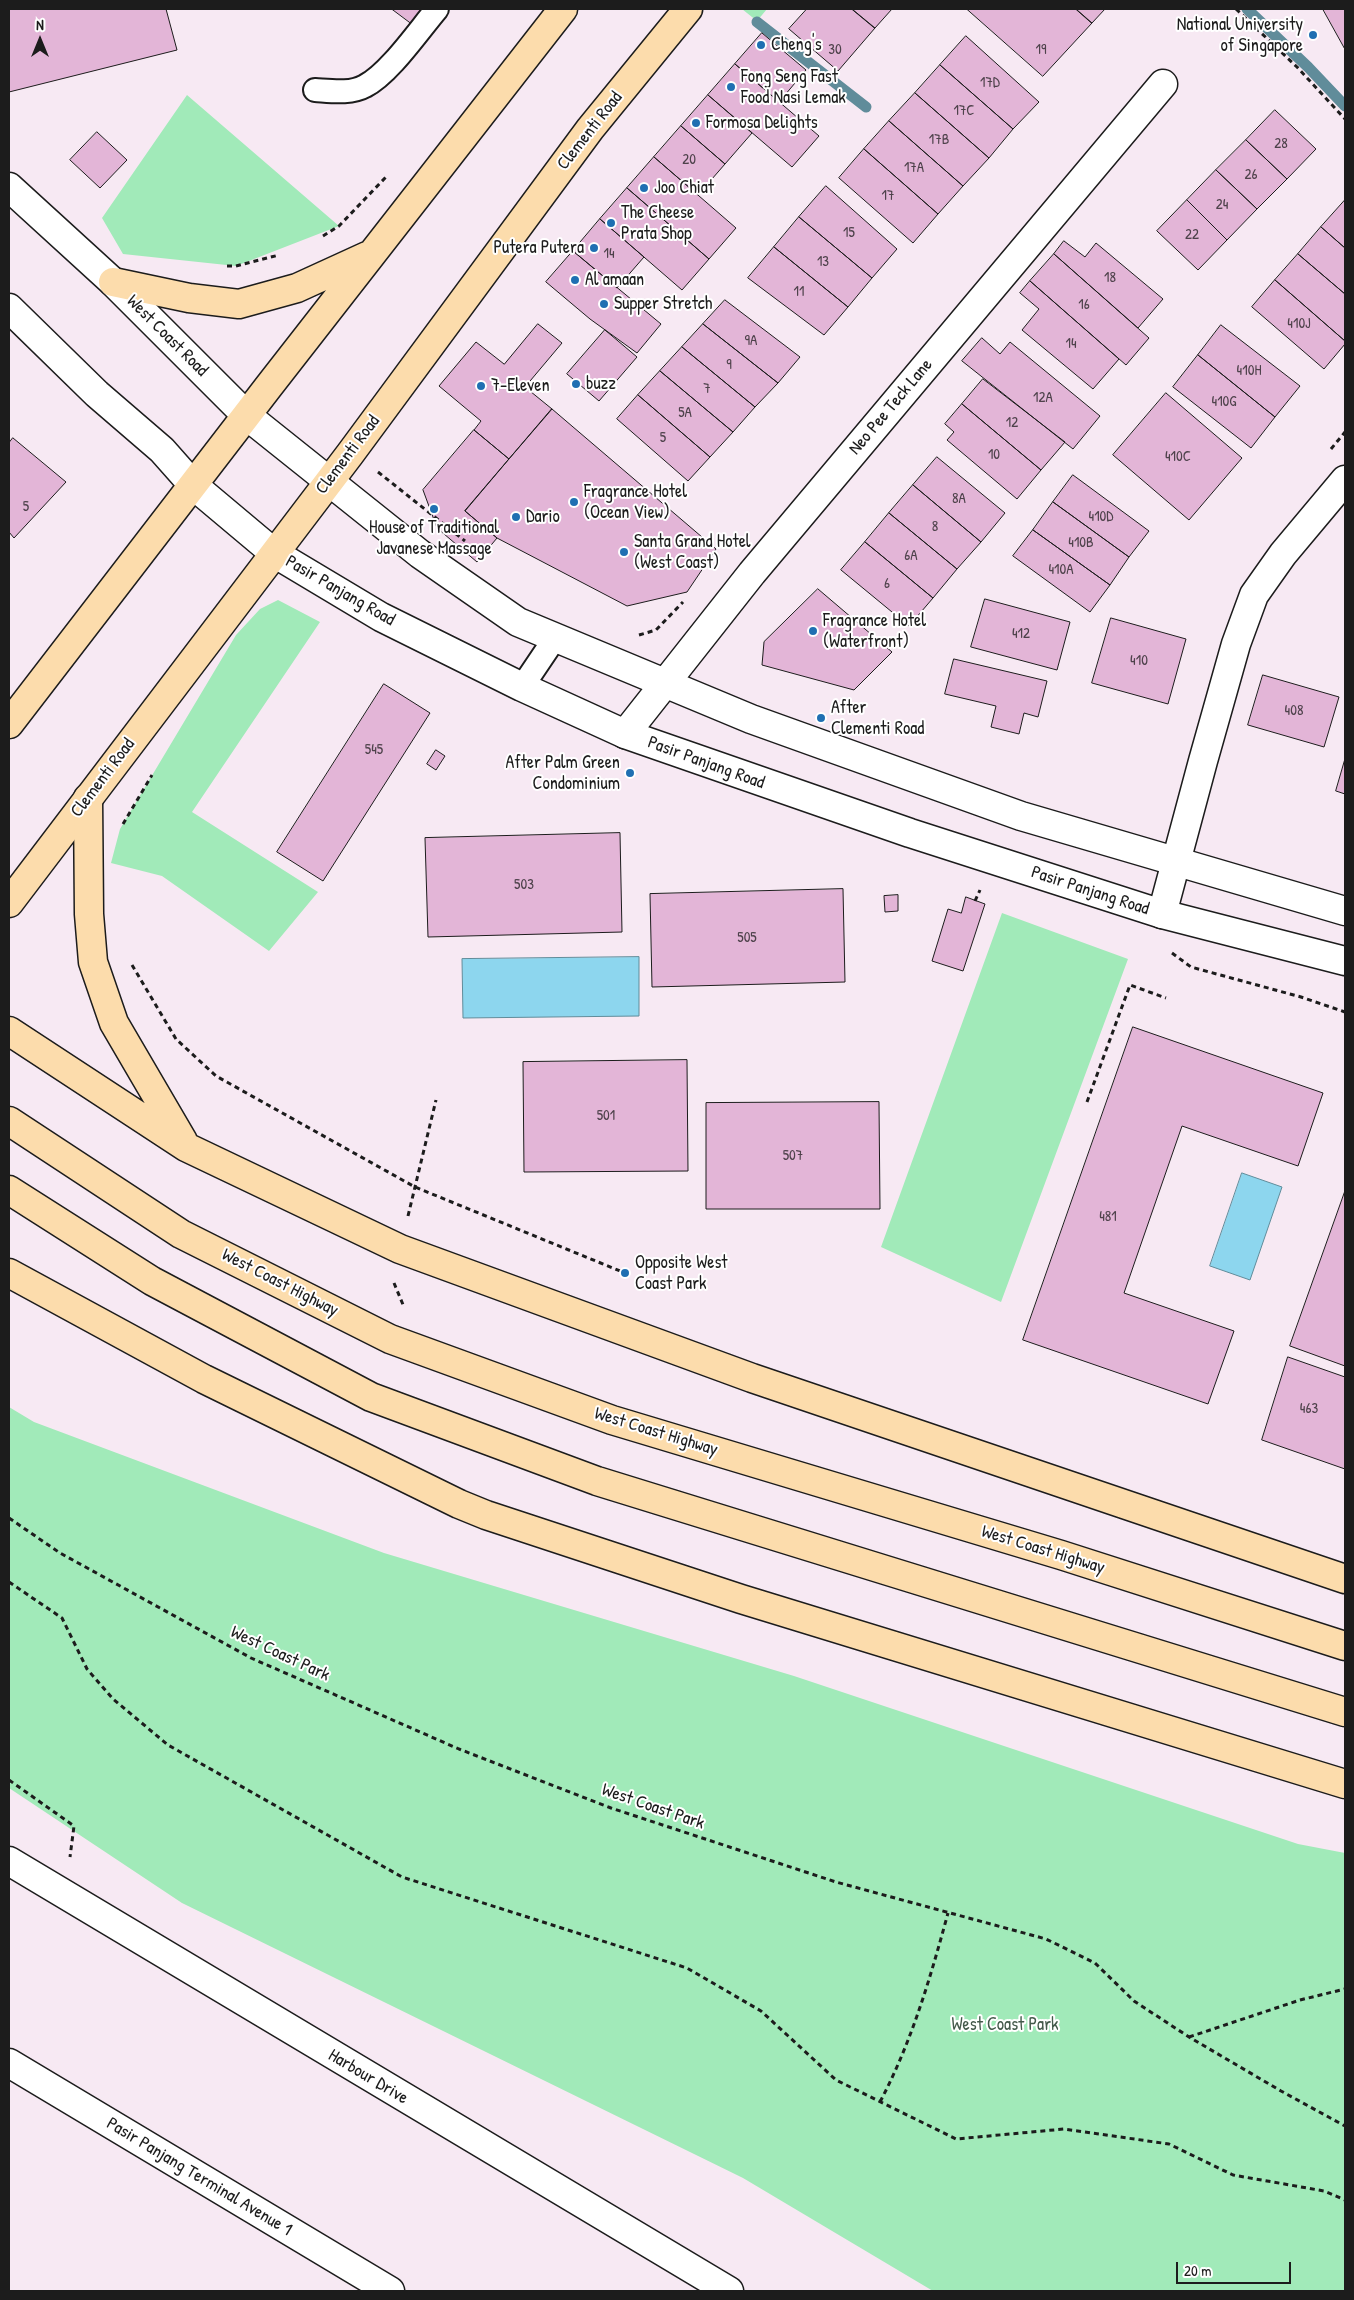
<!DOCTYPE html>
<style>
body{margin:0}
#map{position:relative;width:1354px;height:2300px;overflow:hidden;background:#f7e9f3;font-family:"Patrick Hand",sans-serif}
canvas{display:block}
.frame{position:absolute;inset:0;border:10px solid #1c1c1c;pointer-events:none}
.north{position:absolute;left:15px;top:15px;width:50px;height:50px;-webkit-text-stroke:4px #fff;paint-order:stroke;rotate:0deg;font-size:14px;font-weight:700;line-height:20px;text-align:center;color:#1c1c1c}
.north::after{content:'';display:block;margin:auto;width:18px;height:22px;background:#1c1c1c;clip-path:polygon(50% 0,100% 100%,50% 72%,0 100%)}
.scale{position:absolute;left:1176px;top:2262px;width:115px;height:22px;box-sizing:border-box;border:2px solid #1c1c1c;border-top:0;padding-left:6px;font-size:15px;line-height:18px;white-space:nowrap;color:#1c1c1c;-webkit-text-stroke:4px #fff;paint-order:stroke}
</style>
<div id="map">
<canvas width="1354" height="2300"></canvas>
<div class="frame"></div>
<div class="north">N</div>
<div class="scale">20 m</div>
</div>
<script>
const ctx = document.querySelector('canvas').getContext('2d');
ctx.lineJoin = 'round';
function fill(path, color) { ctx.fillStyle = color; ctx.fill(path, 'evenodd'); }
function trace(path, color, width, dash) { ctx.strokeStyle = color; ctx.lineWidth = width; ctx.lineCap = dash ? 'butt' : 'round'; ctx.setLineDash(dash || []); ctx.stroke(path); }
function drawText(font, color, halo, rows, align = 'center') {
  ctx.font = font + ' "Patrick Hand",sans-serif'; ctx.lineWidth = 4; ctx.setLineDash([]); ctx.textBaseline = 'middle'; ctx.strokeStyle = halo; ctx.fillStyle = color; for (const [text, x, y, turn = 0] of rows) {
    ctx.save(); ctx.translate(x, y); ctx.rotate((+turn || 0) * Math.PI / 180); ctx.textAlign = isNaN(turn) ? turn : align; if (halo) ctx.strokeText(text, 0, 0); ctx.fillText(text, 0, 0); ctx.restore();
  }
}
fill(new Path2D(`
 M742 9H767L757 21Z
 M187 95 339 226 236 266 123 254 102 218Z
 M278 600 320 622 192 812 318 892 269 951 162 876 111 863 120 829 236 635 260 609Z
 M1002 913 1128 959 1001 1302 881 1247Z
 M9 1407 34 1422 384 1553 794 1676 1298 1844 1345 1853V2291H933L743 2178 182 1903 9 1788Z`), '#a1eab9');
const water = new Path2D(`
 M639 957V1016L463 1018 462 959Z
 M1242 1173 1282 1187 1250 1280 1210 1266Z`);
fill(water, '#8dd6ee');
trace(water, '#608c9a', 1);
trace(new Path2D(`
 M1247 9 1308 67 1345 106
 M757 22 866 107`), '#608c9a', 11);
const building = new Path2D(`
 M9 9H166L177 50 9 92Z
 M392 9H427L415 26Z
 M807 9H852L875 28 838 71 789 29Z
 M852 9H892L875 28Z
 M967 9H1076L1092 23 1043 76Z
 M1076 9H1105L1092 23Z
 M1323 9H1345V49Z
 M762 33 806 70 779 102 735 64Z
 M966 36 1039 102 1013 129 940 65Z
 M735 64 819 136 792 167 708 95Z
 M940 65 1013 129 989 158 915 93Z
 M915 93 989 158 963 186 889 121Z
 M708 95 752 133 725 164 681 126Z
 M1275 110 1316 149 1287 179 1246 140Z
 M889 121 963 186 938 214 864 149Z
 M681 126 725 164 698 195 654 157Z
 M97 132 127 160 100 188 70 160Z
 M1246 140 1287 179 1257 209 1216 170Z
 M864 149 938 214 913 243 839 178Z
 M654 157 736 228 709 259 627 188Z
 M1216 170 1257 209 1227 240 1187 200Z
 M826 186 897 249 872 278 799 217Z
 M627 188 709 259 682 290 600 219Z
 M1187 200 1227 240 1198 270 1157 231Z
 M1345 200V248L1321 227Z
 M799 217 872 278 848 307 774 247Z
 M600 219 644 257 617 288 573 251Z
 M1321 227 1345 248V294L1298 254Z
 M1064 241 1085 257 1096 243 1163 299 1138 328 1054 254Z
 M774 247 848 307 824 335 748 278Z
 M573 251 661 324 637 353 590 319 546 282Z
 M1054 254 1149 338 1126 365 1030 281Z
 M1298 254 1345 294V341L1275 280Z
 M1275 280 1345 341V344L1324 369 1252 307Z
 M1030 281 1119 359 1093 389 1022 330 1039 309 1020 293Z
 M725 300 800 357 778 383 703 324Z
 M538 324 562 343 525 387 552 409 509 459 474 430 481 421 439 386 476 342 504 364Z
 M703 324 778 383 755 407 682 347Z
 M1221 325 1300 386 1275 417 1198 355Z
 M605 330 637 357 599 401 567 374Z
 M982 338 1000 354 1010 342 1100 416 1073 449 962 361Z
 M682 347 755 407 733 432 660 371Z
 M1198 355 1275 417 1251 448 1173 387Z
 M660 371 733 432 710 457 638 395Z
 M983 379 1065 442 1041 470 962 404Z
 M1166 393 1242 458 1189 520 1113 455Z
 M638 395 710 457 688 481 617 419Z
 M962 404 1041 470 1017 499 947 440 954 432 945 424Z
 M552 409 716 549 687 592 627 606 497 538 465 511Z
 M474 430 509 459 465 511 497 538 477 562 437 528 423 490Z
 M13 438 66 482 14 538 9 532V443Z
 M937 457 1005 513 981 542 913 485Z
 M1073 475 1149 531 1129 557 1053 502Z
 M913 485 981 542 957 569 889 513Z
 M1053 502 1129 557 1110 585 1033 530Z
 M889 513 957 569 933 598 865 542Z
 M1033 530 1110 585 1090 612 1013 556Z
 M865 542 933 598 909 626 841 570Z
 M818 589 892 652 854 690 762 665 764 642Z
 M985 599 1070 622 1057 670 971 647Z
 M1111 618 1186 639 1168 704 1092 683Z
 M954 659 1047 681 1038 717 1024 713 1019 734 991 727 996 706 945 694Z
 M1263 675 1339 697 1324 747 1248 725Z
 M384 684 430 713 323 881 277 852Z
 M436 750 445 756 436 770 427 764Z
 M1345 759V794L1336 791Z
 M620 833 622 932 428 937 425 838Z
 M843 889 845 982 652 987 650 894Z
 M898 895V911L885 912 884 896Z
 M966 897 985 904 963 971 932 961 948 909 961 913Z
 M1133 1027 1323 1093 1298 1166 1182 1126 1124 1293 1234 1331 1208 1404 1023 1340Z
 M687 1060 688 1171 524 1172 523 1062Z
 M879 1102 880 1209H706V1103Z
 M1345 1191V1366L1290 1346Z
 M1288 1357 1345 1377V1469L1262 1440Z`);
fill(building, '#e3b5d7');
trace(building, '#1c1c1c', 1);
const service = new Path2D(`
 M315 90C331 91 351 94 365 86 389 74 419 30 437 9
 M522 687 555 638`);
const minor = new Path2D(`
 M625 734 752 573 1163 84
 M1162 914 1203 761 1236 644 1254 595 1283 554 1345 480
 M9 2063 390 2291`);
const secondary = new Path2D(`
 M9 187 113 282 246 415 420 554 518 622 751 719 1021 816 1345 911
 M9 308 97 394 162 450 193 485 274 553 381 617 522 687 625 734 910 833 1162 914 1345 961
 M9 1861 729 2291`);
const primary = new Path2D(`
 M113 282 189 298 239 304 297 288 367 256
 M9 724 269 386 563 9
 M9 903 350 454 590 129 688 9`);
const trunk = new Path2D(`
 M88 798 89 914 93 962 114 1023 183 1141
 M9 1031 186 1147 400 1249 752 1378 1345 1579
 M9 1121 181 1234 390 1339 612 1420 1061 1555 1345 1646
 M9 1190 152 1281 371 1397 597 1481 1345 1712
 M9 1273 204 1379 459 1504 486 1515 741 1599 1345 1784`);
trace(service, '#1c1c1c', 26);
trace(minor, '#1c1c1c', 31);
trace(secondary, '#1c1c1c', 31);
trace(primary, '#1c1c1c', 31);
trace(trunk, '#1c1c1c', 31);
trace(new Path2D(`
 M1236 9 1297 67 1345 119
 M323 236 339 226 386 177
 M227 266H236L279 255
 M1331 449 1345 432
 M378 472 465 541
 M639 635 656 630 683 602
 M123 824 152 775
 M975 901 980 890
 M1172 953 1191 967 1301 997 1345 1012
 M132 965 176 1039 216 1076 415 1187 625 1273
 M1087 1102 1130 985 1166 998
 M408 1216 436 1100
 M394 1283 404 1307
 M9 1518 60 1553 251 1658 459 1749 611 1808 836 1882 1046 1939 1095 1963 1134 2001 1189 2037 1281 2091 1345 2126
 M9 1582 62 1618 87 1669 113 1699 168 1745 402 1877 687 1968 761 2011 836 2080 956 2139 1064 2129 1169 2144 1233 2175 1324 2191 1345 2200
 M9 1780 74 1826 70 1857
 M1189 2037 1300 2000 1345 1989
 M880 2102C912 2041 930 1979 948 1913`), '#1c1c1c', 3, [5, 4]);
trace(service, '#fff', 22);
trace(minor, '#fff', 28);
trace(secondary, '#fff', 28);
trace(primary, '#fcdcac', 28);
trace(trunk, '#fcdcac', 28);
for (const [x, y, r, color] of [
 [1313,35,5,"#1f6fb2"],
 [761,45,5,"#1f6fb2"],
 [731,87,5,"#1f6fb2"],
 [696,123,5,"#1f6fb2"],
 [644,188,5,"#1f6fb2"],
 [611,223,5,"#1f6fb2"],
 [594,248,5,"#1f6fb2"],
 [575,280,5,"#1f6fb2"],
 [604,304,5,"#1f6fb2"],
 [576,384,5,"#1f6fb2"],
 [481,386,5,"#1f6fb2"],
 [574,502,5,"#1f6fb2"],
 [434,509,5,"#1f6fb2"],
 [516,517,5,"#1f6fb2"],
 [624,552,5,"#1f6fb2"],
 [813,631,5,"#1f6fb2"],
 [821,718,5,"#1f6fb2"],
 [630,773,5,"#1f6fb2"],
 [625,1273,5,"#1f6fb2"]
]) { const dot = new Path2D(); dot.arc(x, y, r, 0, 2 * Math.PI); ctx.fillStyle = color; ctx.fill(dot); trace(dot, '#fff', 2); }
drawText('15px', '#4e424b', null, [
 ["30",835,50],
 ["19",1041,50],
 ["17D",990,83],
 ["17C",964,111],
 ["17B",939,140],
 ["28",1281,144],
 ["20",689,160],
 ["17A",914,168],
 ["26",1251,175],
 ["17",888,196],
 ["24",1222,205],
 ["15",849,233],
 ["22",1192,235],
 ["14",609,254],
 ["13",823,262],
 ["18",1110,278],
 ["11",799,292],
 ["16",1084,305],
 ["410J",1299,324],
 ["9A",751,341],
 ["14",1071,344],
 ["9",729,365],
 ["410H",1249,371],
 ["7",707,389],
 ["12A",1043,398],
 ["410G",1224,402],
 ["5A",685,413],
 ["12",1012,423],
 ["5",663,438],
 ["10",994,455],
 ["410C",1178,457],
 ["8A",959,499],
 ["5",26,507],
 ["410D",1101,517],
 ["8",935,527],
 ["410B",1081,543],
 ["6A",911,556],
 ["410A",1061,570],
 ["6",887,584],
 ["412",1021,634],
 ["410",1139,661],
 ["408",1294,711],
 ["545",374,750],
 ["503",524,885],
 ["505",747,938],
 ["501",606,1116],
 ["507",793,1156],
 ["481",1108,1217],
 ["463",1309,1409]
]);
drawText('18px', '#1c1c1c', '#fff', [
 ["National University",1303,25,"right"],
 ["of Singapore",1303,46,"right"],
 ["Cheng's",771,45],
 ["Fong Seng Fast",741,77],
 ["Food Nasi Lemak",741,98],
 ["Formosa Delights",706,123],
 ["Joo Chiat",654,188],
 ["The Cheese",621,213],
 ["Prata Shop",621,234],
 ["Putera Putera",584,248,"right"],
 ["Al amaan",585,280],
 ["Supper Stretch",614,304],
 ["buzz",586,384],
 ["7-Eleven",491,386],
 ["Fragrance Hotel",584,492],
 ["(Ocean View)",584,513],
 ["Dario",526,517],
 ["House of Traditional",434,528,"center"],
 ["Javanese Massage",434,549,"center"],
 ["Santa Grand Hotel",634,542],
 ["(West Coast)",634,563],
 ["Fragrance Hotel",823,621],
 ["(Waterfront)",823,642],
 ["After",831,708],
 ["Clementi Road",831,729],
 ["After Palm Green",620,763,"right"],
 ["Condominium",620,784,"right"],
 ["Opposite West",635,1263],
 ["Coast Park",635,1284]
], 'left');
drawText('18px', '#1c1c1c', '#fff', [
 ["Clementi Road",590,131,-52],
 ["West Coast Road",167,336,45],
 ["Neo Pee Teck Lane",891,407,-50],
 ["Clementi Road",348,455,-53],
 ["Pasir Panjang Road",340,591,30],
 ["Pasir Panjang Road",706,763,20],
 ["Clementi Road",103,778,-53],
 ["Pasir Panjang Road",1090,891,18],
 ["West Coast Highway",280,1283,27],
 ["West Coast Highway",656,1432,17],
 ["West Coast Highway",1043,1550,17],
 ["West Coast Park",280,1654,25],
 ["West Coast Park",653,1807,19],
 ["Harbour Drive",368,2077,31],
 ["Pasir Panjang Terminal Avenue 1",199,2177,31]
]);
drawText('18px', '#445a4b', '#fff', [
 ["West Coast Park",1005,2025]
]);
</script>
